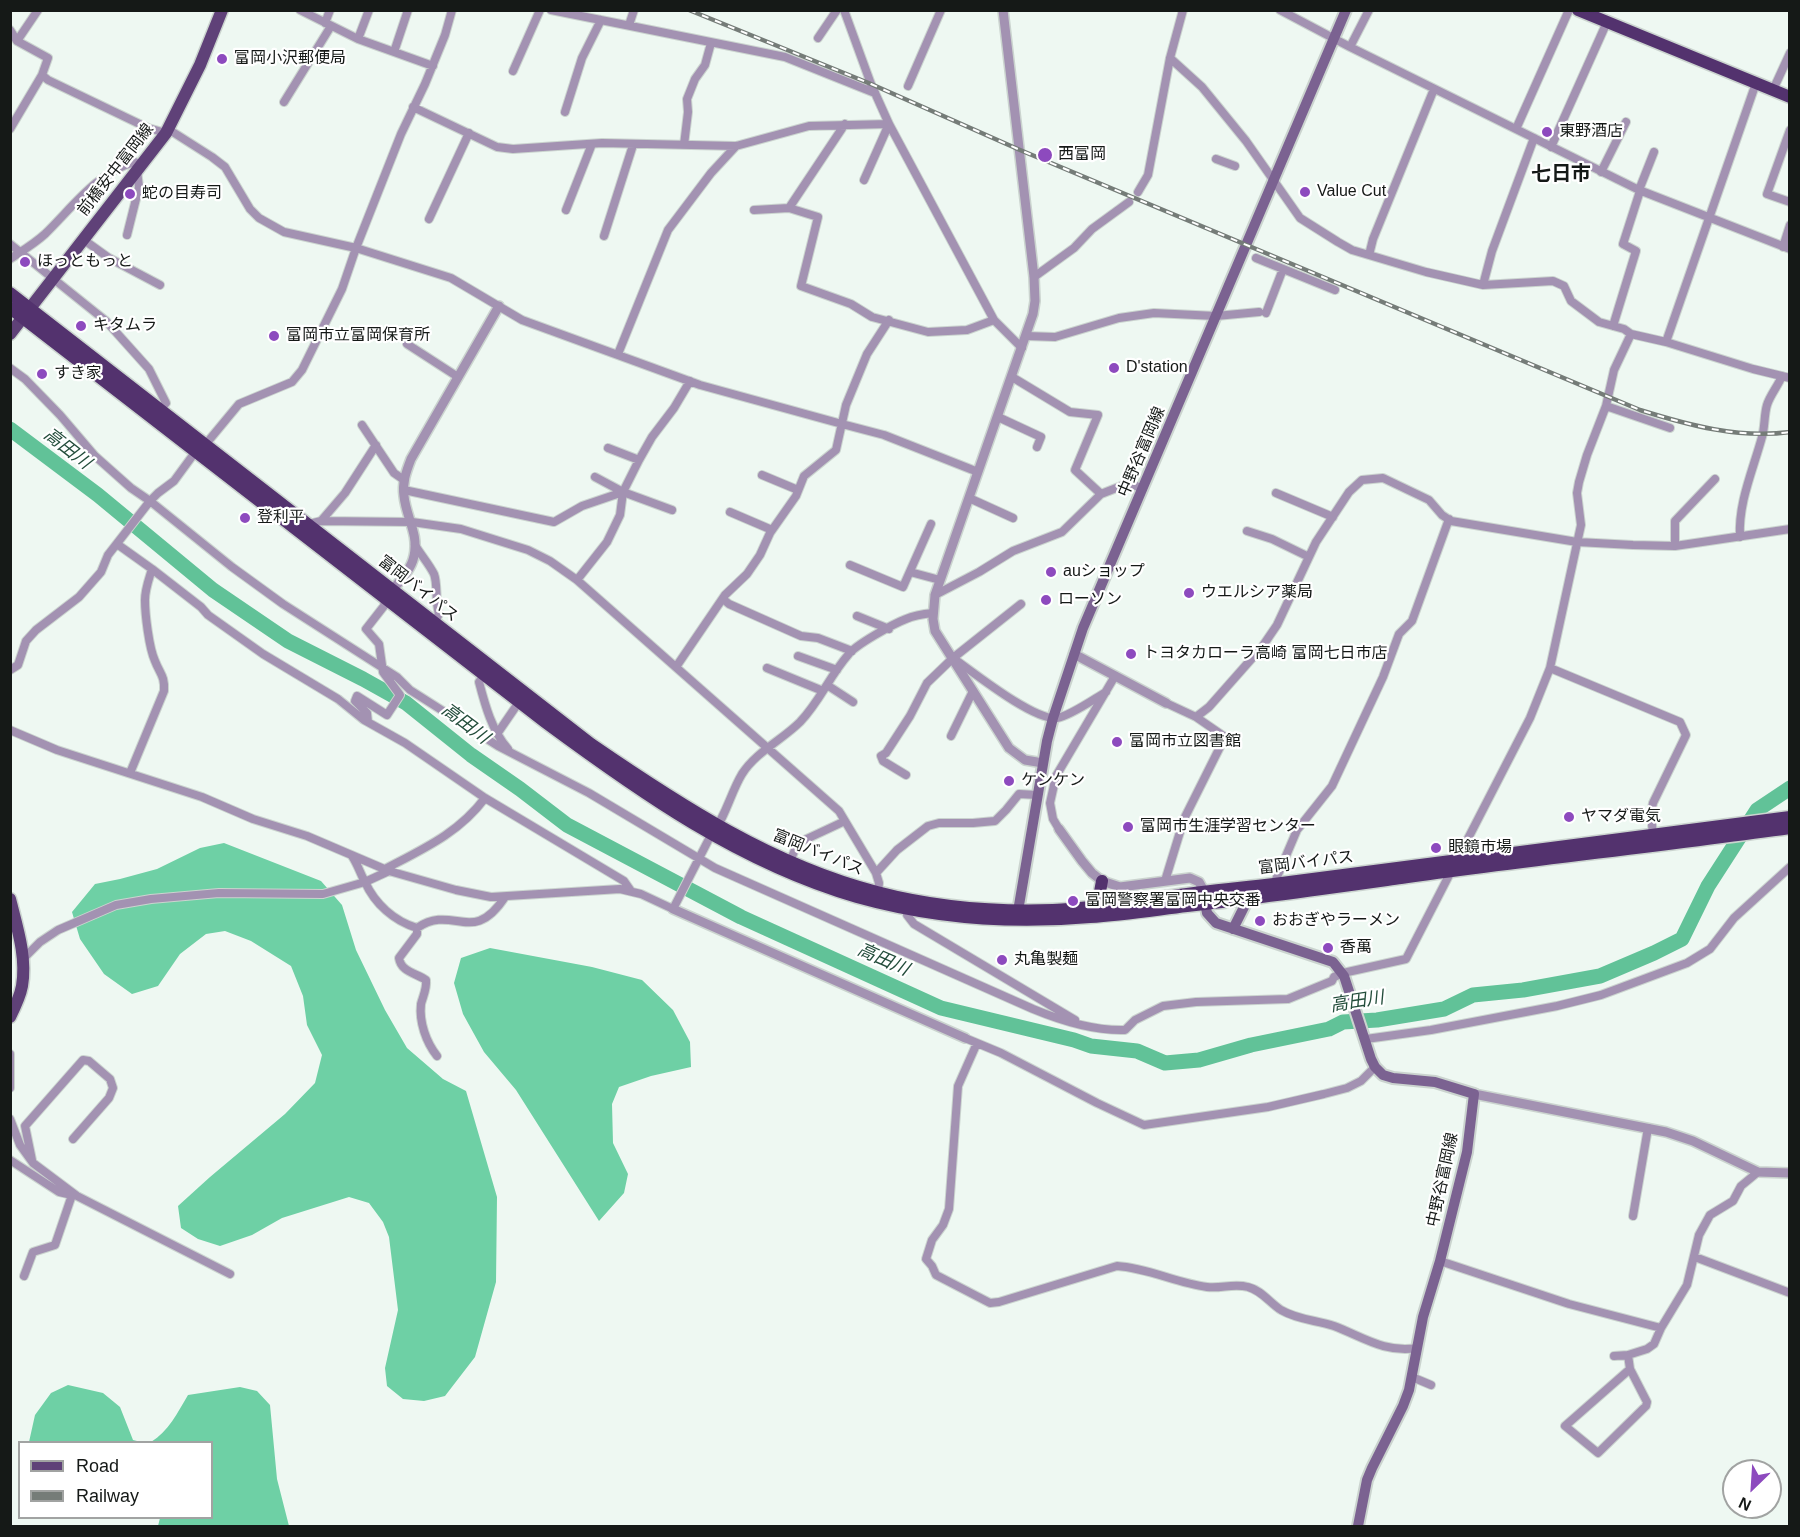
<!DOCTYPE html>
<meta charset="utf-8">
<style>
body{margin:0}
#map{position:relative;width:1800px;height:1537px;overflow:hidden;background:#eef8f2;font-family:Arial,sans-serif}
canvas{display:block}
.frame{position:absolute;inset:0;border:12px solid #151917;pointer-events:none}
.legend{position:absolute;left:18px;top:1441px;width:195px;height:78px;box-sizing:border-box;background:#fff;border:2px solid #a1a3a2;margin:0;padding:8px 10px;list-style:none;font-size:18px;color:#151917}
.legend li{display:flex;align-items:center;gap:12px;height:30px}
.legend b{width:30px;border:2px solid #a1a3a2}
.north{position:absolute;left:1722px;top:1459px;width:60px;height:60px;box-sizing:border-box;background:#fff;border:2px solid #a1a3a2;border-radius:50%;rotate:205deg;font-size:16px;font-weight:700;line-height:24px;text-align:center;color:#151917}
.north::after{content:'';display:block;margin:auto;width:21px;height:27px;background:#8d4abe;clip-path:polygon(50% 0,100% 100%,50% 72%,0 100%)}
</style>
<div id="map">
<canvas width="1800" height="1537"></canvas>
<div class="frame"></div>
<ul class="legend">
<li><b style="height:8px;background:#5f4178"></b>Road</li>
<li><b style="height:8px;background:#757c78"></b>Railway</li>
</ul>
<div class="north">N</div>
</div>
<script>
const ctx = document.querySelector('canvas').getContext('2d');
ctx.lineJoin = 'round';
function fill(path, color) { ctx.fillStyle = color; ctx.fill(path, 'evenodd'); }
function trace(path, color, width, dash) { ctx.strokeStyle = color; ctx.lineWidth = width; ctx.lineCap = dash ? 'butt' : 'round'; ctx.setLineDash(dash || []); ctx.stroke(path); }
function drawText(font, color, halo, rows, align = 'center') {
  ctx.font = font + ' Arial,"Noto Sans JP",sans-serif'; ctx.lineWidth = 4.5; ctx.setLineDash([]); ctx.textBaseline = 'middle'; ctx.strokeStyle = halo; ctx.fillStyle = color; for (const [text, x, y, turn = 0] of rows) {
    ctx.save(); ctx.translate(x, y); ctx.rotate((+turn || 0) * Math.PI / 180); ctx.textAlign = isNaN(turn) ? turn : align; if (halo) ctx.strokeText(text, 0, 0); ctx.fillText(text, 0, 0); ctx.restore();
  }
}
fill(new Path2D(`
 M224 843 321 881 342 905 356 950 385 1010 407 1048 443 1079 466 1091 497 1197 496 1282 475 1357 445 1396 424 1401 403 1399 387 1386 385 1368 398 1310 389 1237 383 1222 369 1203 349 1197 282 1218 252 1235 220 1246 198 1239 181 1228 178 1206 210 1177 285 1114 315 1083 322 1055 307 1025 303 996 291 966 251 941 225 931 206 934 180 954 158 986 132 994 104 974 80 939 72 912 95 884 120 879 157 869 200 848Z
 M490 948 592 967 642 980 673 1010 690 1042 691 1067 651 1076 619 1087 612 1104 613 1143 628 1174 624 1193 599 1221 516 1090 484 1052 463 1014 454 983 461 958Z
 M68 1385 103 1393 120 1407 133 1440 141 1442H29L35 1415 51 1393Z
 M240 1387 257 1391 270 1405 277 1479 289 1526H158L160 1518H212V1442H151C168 1432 178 1412 188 1395Z`), '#6ed0a5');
trace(new Path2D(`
 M10 429 98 495 213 590 288 641 363 679 406 703 471 755 520 789 567 825 741 917 941 1008 1074 1040 1091 1046 1137 1051 1165 1063 1199 1060 1251 1045 1329 1029 1343 1022 1377 1020 1444 1009 1473 995 1523 990 1600 976 1654 953 1682 939 1708 886 1757 810 1790 788`), '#61c298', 15);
const minor = new Path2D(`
 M300 10 358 39 433 66
 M551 10 785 57 875 93
 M844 10 871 84 889 124 994 320 1022 348
 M1280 10 1350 47 1639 190 1790 249
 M325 23 330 10
 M629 25 634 10
 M10 30 17 41 48 58 42 75 48 80 148 128 166 133
 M818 38 837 10
 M358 39 369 10
 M17 41 38 10
 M1350 47 1369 10
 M394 52 408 10
 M1170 58 1202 87 1246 141 1300 218 1338 242 1352 250 1426 272 1483 285 1553 281 1564 286 1571 301 1599 322 1624 329 1631 334 1666 342 1753 369 1790 378
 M513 71 540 10
 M908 86 941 10
 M1773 90 1790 53
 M284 102 331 26
 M413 107 497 147 513 149 602 143 736 146 809 126 889 124 864 180
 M565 112 582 58 601 20
 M10 129 42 75
 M168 129 212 157 225 167 250 209 259 218 284 232 356 248 451 278 522 320 700 385 842 424 884 435 978 472
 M1516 129 1569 10
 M1790 130 1767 194 1790 202
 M684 145 688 112 687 99 695 79 705 65 711 43
 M1551 147 1607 22
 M1216 159 1235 166
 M1601 172 1626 122
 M1639 190 1654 152
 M1138 192 1148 175 1170 58 1183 10
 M789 208 845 124
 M566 210 592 144
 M754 210 789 208 818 217 801 286 851 304 872 317 928 332 967 330 994 320
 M429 219 469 133
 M127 235 139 187 137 170
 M604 236 633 145
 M84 240 109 258 160 285
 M10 244 106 321 149 369 166 403 161 409
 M1783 247 1790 225
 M1369 255 1373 239 1434 89
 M1256 258 1335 290
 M10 259C22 251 34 244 45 234 72 208 97 172 135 162L141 165
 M1034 277 1074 248 1092 229 1129 202
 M1483 285 1492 251 1534 138
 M1266 313 1283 269
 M1613 326 1636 251 1623 244 1640 191
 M1026 336 1055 337 1119 318 1154 313 1216 316 1259 312
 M1666 342 1756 83
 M407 344 458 377
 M618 354 668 230 711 173 736 146
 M10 368 25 379 60 415 95 456 131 488 150 501 232 567 283 604 397 677 410 690 498 746 589 793 715 868 1033 1009C1062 1021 1093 1031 1125 1030L1135 1020 1163 1006 1196 1002 1288 999 1332 981 1334 977 1343 973 1406 959 1530 718 1550 668 1581 525 1577 493 1579 482 1587 455 1606 406 1614 370 1631 334
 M1012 377 1070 412 1098 415 1075 470 1101 494
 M1606 406 1670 428
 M998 417 1041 437 1037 447
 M362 425 394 473 404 480
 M205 445 239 404 292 382 302 370 342 289 356 248 401 134 425 84 445 35 452 10
 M608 448 639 460
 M762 475 798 490
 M595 477 623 492
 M404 490 554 522 582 506 623 492 672 510
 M1276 493 1333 517
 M969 498 1013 518
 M730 512 772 530
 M321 521 345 493 376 445
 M309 524 321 521 412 522 461 529 528 550 550 561 577 580 839 811 876 873 879 883 878 892
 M1247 531 1272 539 1309 557
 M1740 537C1738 503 1753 470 1762 437 1765 427 1764 415 1767 405 1770 395 1778 386 1782 376
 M117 544 152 569 201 607 208 615 263 654 338 699 364 720 405 743 485 798 624 881 631 891
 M415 545C421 555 429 564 434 574 438 584 435 601 439 614L434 623
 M1675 546V521L1715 479
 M850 565 903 587 931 524
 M910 572 940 580
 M577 580 607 542 620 515 623 492 639 460 652 437 674 408 690 381
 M935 595 979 572 1013 551 1062 532 1101 494 1129 483 1143 489
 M723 599 729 604 801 636 818 638 852 651
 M857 616 889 629
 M798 656 837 670
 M953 658C973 672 1034 721 1057 718 1070 716 1094 699 1106 692
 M676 667 725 595 747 574 760 555 770 533 796 496 804 476 836 450 846 405 867 354 889 320
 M767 668 823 691
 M1550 668 1680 722 1686 735 1653 803 1651 814 1653 835
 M10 670 18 665 26 641 36 630 79 597 101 572 108 555 150 501 158 493 174 481 196 451
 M484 675 479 682C485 705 492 731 508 749
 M827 685 853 702
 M1166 703 1196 717 1209 707 1262 647 1277 625 1316 542 1349 492 1362 480 1383 478 1429 500 1442 515 1451 521 1577 542 1633 545 1675 546 1790 529
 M368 722 367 713 355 701 357 696 387 715 400 695 383 672 379 644 366 629 384 606 385 599
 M10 730 57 750 202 797 253 819 307 836 389 871 456 890 491 897 620 889 641 894 673 909 711 835C726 817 730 794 742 774 756 752 782 740 800 722 820 701 829 677 848 655 855 645 893 624 906 619 915 615 923 614 933 613
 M497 734 519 702
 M951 736 973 691
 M130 773 164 691C165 676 160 674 155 661 149 648 145 614 145 600 145 589 149 579 152 569
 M906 775 883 761 881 756 886 753 910 716 927 683 953 658 1021 604
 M1059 829 1053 819 1050 803 1056 776 1115 676
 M352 856C358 865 360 873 365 882 375 904 394 921 417 928 454 903 472 947 505 897
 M790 861 798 843 845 821
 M385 869C423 849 459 833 485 798
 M876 873 897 850 928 826 939 823H973L995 821 1006 810 1019 794 1037 795
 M1165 881 1184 819 1225 737 1196 717
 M1274 884 1297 830 1332 786 1383 677 1399 634 1412 621 1449 519
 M908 909 907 915 914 924 1075 1020
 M417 928V934L399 958C401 972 416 973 426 980 427 989 423 996 421 1004 419 1022 426 1042 437 1056
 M23 959 40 942 58 930 116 905 151 899 219 893 323 894 365 882 389 871
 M965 1038 1001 1053 1097 1103 1144 1125 1268 1107 1324 1094 1347 1088 1361 1081 1375 1067
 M1366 1039 1431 1030 1557 1006 1601 995 1687 963 1710 949 1734 918 1790 867
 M977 1043 958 1086 949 1209 943 1225 932 1240 926 1259 932 1266 936 1275 990 1303 999 1302 1117 1266C1148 1268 1176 1283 1207 1287 1221 1289 1233 1283 1248 1287 1261 1290 1270 1303 1281 1310 1298 1320 1316 1320 1334 1326 1363 1337 1384 1353 1417 1348
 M10 1054V1088
 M10 1119 20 1145 33 1163 77 1196 230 1274
 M10 1160 59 1192 72 1195
 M32 1160 25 1126 83 1060 89 1061 110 1079 113 1088 109 1098 73 1139
 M1633 1216 1648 1128
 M1695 1257 1790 1293
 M1440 1261 1569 1304 1661 1328
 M24 1276 33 1252 55 1245 72 1195
 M1628 1355 1630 1369 1647 1402 1646 1406 1598 1453 1565 1426 1630 1369
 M1614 1356 1628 1355 1647 1349 1654 1344 1661 1328 1687 1285 1699 1235 1710 1215 1733 1201 1741 1186 1758 1172
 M1412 1377 1431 1385`);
const tertiary = new Path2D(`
 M1003 10 1034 277 1035 301 1033 314 935 595 933 619 935 631 1009 748 1025 760 1043 763
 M388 595C398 583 411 571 414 556 419 534 406 517 404 496 402 483 406 472 411 459L499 306
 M1074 654 1166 703
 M1059 829 1082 861 1092 873 1102 881 1120 887 1190 878 1199 882 1204 891
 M673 909 965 1038
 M1474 1094 1666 1132 1693 1141 1758 1172 1790 1173`);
const secondary = new Path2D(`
 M1204 897 1207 913 1216 923 1333 962 1344 976 1371 1059 1375 1067 1383 1075 1393 1078 1435 1082 1474 1094 1467 1152 1440 1261 1423 1317 1409 1390 1403 1406 1372 1468 1367 1480 1358 1526
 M1017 917 1047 741 1053 718 1083 628 1346 10
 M1233 929 1248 899`);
const primary = new Path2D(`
 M10 334 166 133 200 65 222 10
 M10 899C17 927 27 957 22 986 20 997 15 1007 10 1017`);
const trunk = new Path2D(`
 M1578 10 1790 97
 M10 293 591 744C680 805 772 865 877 892 934 907 994 912 1053 910 1103 908 1152 898 1202 892 1226 889 1250 887 1274 884L1790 817
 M10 308 545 722C641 793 740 863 857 897 932 918 1012 924 1090 917 1122 915 1154 910 1187 906 1258 898 1329 888 1401 878 1530 860 1660 846 1790 828
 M1088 908 1099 897 1102 881`);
trace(minor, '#cbd4cf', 10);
trace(tertiary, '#cbd4cf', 12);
trace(secondary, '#cbd4cf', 14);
trace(primary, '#cbd4cf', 15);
trace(trunk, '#cbd4cf', 15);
trace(minor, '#a392b2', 8);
trace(tertiary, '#a392b2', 9);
trace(secondary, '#7b6291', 10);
trace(primary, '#5f4178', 12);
trace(trunk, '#53326e', 12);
const rail = new Path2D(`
 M689 10 871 84 1020 150 1640 410C1688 425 1739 439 1790 432`);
trace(rail, '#757c78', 4.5);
trace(rail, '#fff', 2, [7]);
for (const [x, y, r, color] of [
 [222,59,6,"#8d4abe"],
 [1547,132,6,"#8d4abe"],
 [1045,155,8,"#8d4abe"],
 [1305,192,6,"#8d4abe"],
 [130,194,6,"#8d4abe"],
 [25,262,6,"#8d4abe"],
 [81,326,6,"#8d4abe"],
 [274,336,6,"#8d4abe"],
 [1114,368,6,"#8d4abe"],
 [42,374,6,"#8d4abe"],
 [245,518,6,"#8d4abe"],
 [1051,572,6,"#8d4abe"],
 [1189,593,6,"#8d4abe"],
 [1046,600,6,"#8d4abe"],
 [1131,654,6,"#8d4abe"],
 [1117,742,6,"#8d4abe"],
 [1009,781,6,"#8d4abe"],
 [1569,817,6,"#8d4abe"],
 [1128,827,6,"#8d4abe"],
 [1436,848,6,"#8d4abe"],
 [1073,901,6,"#8d4abe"],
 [1260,921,6,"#8d4abe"],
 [1328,948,6,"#8d4abe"],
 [1002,960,6,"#8d4abe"]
]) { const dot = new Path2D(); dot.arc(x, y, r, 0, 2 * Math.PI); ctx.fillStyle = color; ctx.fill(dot); trace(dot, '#fff', 2); }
drawText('16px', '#151917', '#fff', [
 ["富岡小沢郵便局",234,59],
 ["東野酒店",1559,132],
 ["西富岡",1058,155],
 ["Value Cut",1317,192],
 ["蛇の目寿司",142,194],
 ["ほっともっと",37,262],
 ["キタムラ",93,326],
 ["富岡市立富岡保育所",286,336],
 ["D'station",1126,368],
 ["すき家",54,374],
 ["登利平",257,518],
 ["auショップ",1063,572],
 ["ウエルシア薬局",1201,593],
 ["ローソン",1058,600],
 ["トヨタカローラ高崎 富岡七日市店",1143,654],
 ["富岡市立図書館",1129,742],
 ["ケンケン",1021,781],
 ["ヤマダ電気",1581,817],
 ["富岡市生涯学習センター",1140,827],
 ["眼鏡市場",1448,848],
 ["富岡警察署富岡中央交番",1085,901],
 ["おおぎやラーメン",1272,921],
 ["香萬",1340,948],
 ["丸亀製麺",1014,960]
], 'left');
drawText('16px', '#151917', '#fff', [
 ["前橋安中富岡線",116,170,-52],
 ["中野谷富岡線",1142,452,-67],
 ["富岡バイパス",418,589,38],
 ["富岡バイパス",818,853,22],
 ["富岡バイパス",1306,863,-7],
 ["中野谷富岡線",1443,1180,-78]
]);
drawText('italic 18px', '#234d3b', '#fff', [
 ["高田川",67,449,38],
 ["高田川",465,724,37],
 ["高田川",883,960,24],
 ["高田川",1357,1002,-9]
]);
drawText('bold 20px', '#151917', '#fff', [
 ["七日市",1561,174]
]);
</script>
